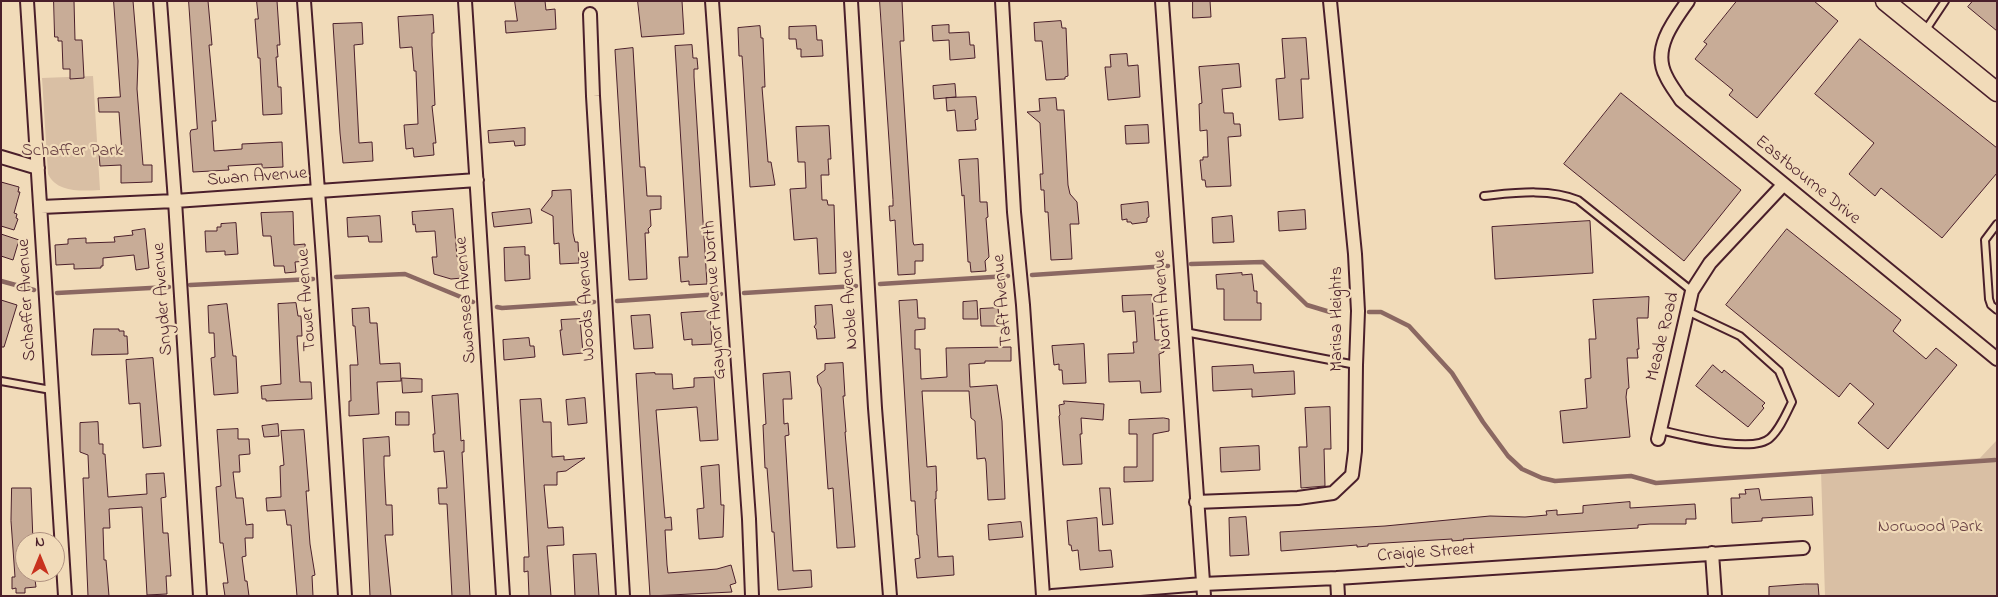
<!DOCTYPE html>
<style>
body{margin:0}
#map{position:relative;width:1998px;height:597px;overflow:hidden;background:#f1dbb9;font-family:"Indie Flower",sans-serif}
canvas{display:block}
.frame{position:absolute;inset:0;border:2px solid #4a1f2b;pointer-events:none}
.north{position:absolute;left:15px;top:532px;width:50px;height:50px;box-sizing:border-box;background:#f1dbb9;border:1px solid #ae9080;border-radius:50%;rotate:0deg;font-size:14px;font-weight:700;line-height:20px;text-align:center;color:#4a1f2b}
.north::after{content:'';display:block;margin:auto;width:18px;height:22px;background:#c8321e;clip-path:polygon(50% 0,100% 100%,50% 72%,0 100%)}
</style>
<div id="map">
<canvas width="1998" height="597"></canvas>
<div class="frame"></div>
<div class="north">N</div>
</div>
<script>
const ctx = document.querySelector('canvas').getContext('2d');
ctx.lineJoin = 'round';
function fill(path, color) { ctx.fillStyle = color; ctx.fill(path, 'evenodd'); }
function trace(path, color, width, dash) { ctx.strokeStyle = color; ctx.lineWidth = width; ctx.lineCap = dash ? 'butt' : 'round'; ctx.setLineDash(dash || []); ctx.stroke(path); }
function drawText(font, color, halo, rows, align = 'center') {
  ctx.font = font + ' "Indie Flower",sans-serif'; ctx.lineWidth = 4.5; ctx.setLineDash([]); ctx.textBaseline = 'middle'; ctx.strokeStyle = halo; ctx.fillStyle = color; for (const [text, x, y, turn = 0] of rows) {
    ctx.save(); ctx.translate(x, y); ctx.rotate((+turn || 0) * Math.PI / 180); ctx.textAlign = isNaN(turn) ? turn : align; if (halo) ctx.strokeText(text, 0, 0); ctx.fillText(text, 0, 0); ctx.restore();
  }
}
fill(new Path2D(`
 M93 76 100 190C82 191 57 193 48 174L42 78Z
 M1997 440V596H1825L1821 471 1980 458Z`), '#d9bfa4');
trace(new Path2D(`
 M1191 264 1263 262 1307 305 1330 312
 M1032 275 1168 266
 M336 277 405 274 473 302
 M1 281 34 290
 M880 284 1008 276
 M190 285 313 279
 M57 293 169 287
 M744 293 856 286
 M617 301 721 294
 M497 307 502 308 594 302
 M1369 312H1381L1409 326 1452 373 1483 422 1508 456 1522 469 1542 478 1555 481 1631 476 1656 483 1995 460`), '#8b6862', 4.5);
const building = new Path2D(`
 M54 1H74L75 40H82L84 78 70 79V69H63L62 41H58V37H55Z
 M114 1H133L138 61 137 89 143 165H152V182L121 183V165L100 166 99 154 122 153 119 112H99L98 98 120 97Z
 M189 1H208L212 45H209L216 121H212L214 151 242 149V144L282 142 283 167 262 168V164L228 166 229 170 193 172 190 133 191 130 197 129Z
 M257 1H277L280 45H277L278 57H276L278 87H281L282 114 263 115 260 58H258L255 19H258Z
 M515 1H545L546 10 555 9 556 29 506 33 505 21H517Z
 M638 1H682L684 34 642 37Z
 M880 1H902L904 41H900L913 242 914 245 923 244V261H915V274L898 275 895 220 890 221 889 206H893V200Z
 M1193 1H1210L1211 17 1193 18Z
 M1737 1H1814L1838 21 1757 118 1729 95 1733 90 1695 59 1707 44 1704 42Z
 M1973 1H1997V31L1968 7Z
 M433 15 434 33H432V45L435 105 432 106 436 143H433L434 155 414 157 413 148 406 149 404 125 418 124 416 71H414L412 47 400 48 398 17Z
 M1061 21 1062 28H1066L1068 76 1065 77V79L1046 80 1042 41H1035L1034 23Z
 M362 23 363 44 354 45 359 143 372 142 373 161 343 163 340 133 333 24Z
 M949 25V33L969 32 970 45H974L975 58 950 60 949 40 933 41 932 26Z
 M760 26 761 38H763L765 87H762L768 162H771L775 185 750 187 743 70 742 56H739L738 28Z
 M816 26 817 40H822L823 56 801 57V49H797L796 39H789V27Z
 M1306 38 1309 79H1301L1303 118 1279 120 1276 79 1285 78 1282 39Z
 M1860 39 1997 148V173L1942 238 1881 188 1875 196 1849 174 1874 143 1815 94Z
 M692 45 693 58H697L698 69H694V77L707 284 689 285V281L681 282 679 257H688L675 46Z
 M633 48 640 167H645L647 196H661V209L650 210 651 226 648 229 649 233H645L647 279 629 280 615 50Z
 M1127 54 1128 66 1138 65 1140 97 1108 100 1105 67H1111L1110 55Z
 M1239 64 1241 87 1222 89 1224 113H1233L1234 124H1240L1241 136 1228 137 1231 186 1206 187 1205 180H1202L1200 160H1203V157H1208L1207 130 1200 131 1199 104 1202 103 1199 67Z
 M955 84 956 97 934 99 933 86Z
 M1621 93 1741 190 1684 261 1564 164Z
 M976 97 978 119 975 120 976 130 957 131 955 110 947 111 946 98Z
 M1056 98 1057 110H1064L1068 185 1070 194 1077 202 1079 224H1070L1072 259 1051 260 1048 212H1045L1044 190H1041L1040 174H1043L1040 123 1027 112 1040 111 1039 99Z
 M1148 125 1149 143 1126 144 1125 126Z
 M829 126 831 159H828L829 175H821L822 200H827L828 205H834L836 273 819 274 817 238 794 240 790 189 806 188 805 162H798L796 127Z
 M525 128V145L515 146 514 141 489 143 488 131Z
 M978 159 980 202H987L988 217 986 218 989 257 985 261 986 271 971 272 970 262H968L964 195 962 196 959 160Z
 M1 182 19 187 18 192H20L14 213 17 214 16 218 18 219 14 230 1 226Z
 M571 190 573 233 575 242H578L579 263 560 264 559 243 554 244 553 216 541 210 552 196V191Z
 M1148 202 1149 217 1147 218V222L1132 224 1131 222H1127V219L1122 220 1121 205Z
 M453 209 457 257H460L462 278 451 279 434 274 432 257H437L435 231 416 232 415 224 413 225 412 212Z
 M530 209 532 223 494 227 492 213Z
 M1305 210 1306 229 1279 231 1278 212Z
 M293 212 294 245 305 244 306 261 295 262 296 272 285 273 284 266H274L271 236H263L261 213Z
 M380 216 382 242H369L368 236 348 237 347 218Z
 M1232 216 1234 242 1213 243 1212 218Z
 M1590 221 1593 273 1495 279 1492 227Z
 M236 223 238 254 225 255V251L206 252 205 231H217V227H221V224Z
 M145 229 149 268 136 270 134 255 103 258V266H101V268L74 269V264L56 265 55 245 68 244V239L86 238V243L115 242 114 237 133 235 132 231Z
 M1787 229 1901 320 1893 331 1926 359 1936 348 1957 365 1888 449 1858 423 1874 404 1850 383 1839 397 1726 305Z
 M1 234 19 240 13 260 1 256Z
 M525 247V255H529L530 279 505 281 504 248Z
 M1242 273V275L1252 274 1254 291H1257V303H1261V320H1224V289H1217L1216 275Z
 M1152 295 1155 340H1162L1164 352 1159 354 1161 392 1141 393 1140 381 1109 382 1108 354 1134 353 1133 342H1137L1135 311 1123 312 1122 296Z
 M1649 297 1648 318H1637L1639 349H1637L1638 358H1627L1629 388 1627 389 1626 397 1630 437 1563 443 1560 411 1587 408 1585 379 1591 378 1589 339H1596L1593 300Z
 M1 300 17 305 4 347H1Z
 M917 300 918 318H925V329L915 330V349H920L921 379 947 377 946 348 1011 347V361H985V363L969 364 970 387 997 385 1002 421 1005 499 988 500 986 462 985 458 977 459 975 421 971 418 969 391H922L927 467 936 466 937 491H936V499H935L938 557 953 556 954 575 917 578 915 559 920 558 918 535H917L915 501H911L899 301Z
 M977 301 978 319H963V302Z
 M296 303 298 316H301L302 336H297L300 382H311L312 399 266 401V399H262L261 386 281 384 278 304Z
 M227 304 233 356H236L238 393 214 395 211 358 215 357 214 333H209L208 306Z
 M832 305 835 338 817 339 816 329 814 327 816 324 815 306Z
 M369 308 370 323H377L380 364 400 363 401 381 377 382 379 414 349 416V401H351L350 365H358L355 326H353L352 309Z
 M998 308 1000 326H981L980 309Z
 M710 311 712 344 692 345V339L684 340 681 313Z
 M650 315 653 348 634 349 631 316Z
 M580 319 583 353 563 355 560 330H562L561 320Z
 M94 329H119V331H124V336H127L128 354 92 355Z
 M529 338 530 346H534L535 357 504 360 503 340Z
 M1084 344 1086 383 1063 384 1062 370H1059V364L1054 365 1052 346Z
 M153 358 161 446 143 448 140 403 129 404 126 360Z
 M843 363 845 396H843L846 432H845L855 547 837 548 833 488 828 489 821 388 818 383 817 376 825 370V364Z
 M1253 365 1254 373 1294 371 1295 394 1252 397V389L1213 391 1212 367Z
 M1713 365 1722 373 1724 370 1765 403 1762 406 1764 408 1748 427 1696 386Z
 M790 372 792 399H783L784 424 788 423 789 435 785 436 793 571 811 570 812 587 778 590 774 532H772L767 468H765L763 425 766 424 763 374Z
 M655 373V374H672L673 389 694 387V378L714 377 718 440 700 441 697 407 656 410 665 518 671 517 672 530H665L667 565 668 573 717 569 731 565 736 583 730 585 732 592 650 596 636 374Z
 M402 378 422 379V392L403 393Z
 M458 394 461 441 464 440V452H462L470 596H452L447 504H439L438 488H447L444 451 434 452 433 434H435L432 396Z
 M585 398 587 423 568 425 566 400Z
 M541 399 543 422H551L552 457 564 456V460L585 458 566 471 557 472V485H544L548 528 563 527 564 545 547 546 551 596H529L528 571 524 572V557H529L528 538 520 400Z
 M1064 401 1104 404 1103 420 1081 418 1082 434H1080L1082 464 1063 465 1059 416 1060 415 1059 405 1064 404Z
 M1330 407 1331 449H1324L1325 486 1301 488 1299 447H1307L1305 408Z
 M396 412H409V425H396Z
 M1164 418 1169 419V431L1153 434V481L1124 482V467H1137V434H1129V420Z
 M98 422 99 444H103V454H105L108 497 147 494 146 474 164 473 166 497 161 498 163 533H168L171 576H166L167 594 147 595 142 507 109 509 110 528H103L104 560H106L109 596H88L83 478H89L88 455 80 452V423Z
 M278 424 279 436 264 437 262 426Z
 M238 429V439H249L250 454 239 455 240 472H233L236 498H243L246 525 253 524V538H245L246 556 242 557 245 581H247L249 596H225L223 583H228L223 543H220L216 487 221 486 217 430Z
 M304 430 309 491H306L310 544 315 575 312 576 313 596H297L291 525H287L285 510 267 511 266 498 281 497 280 466 284 465 281 431Z
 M389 437 390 456H384V465L386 505H392L393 535H385L391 596H370L363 439Z
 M1259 446 1260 470 1221 472 1220 448Z
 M719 465 721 505H724L723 537 699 539 697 509 704 508 701 467Z
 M12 488H31L33 542H25V572H34L36 587 25 588V593H16V588L12 589V577H15L11 521Z
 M1100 488H1110L1113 524 1103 525Z
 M1759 489 1761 500 1812 497 1813 515 1762 518V521L1732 523 1731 498H1740L1739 494H1746L1745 490Z
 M1630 502V508L1695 504 1696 519H1686V524H1650L1638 525V528L1463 539 1464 540 1452 541V539L1368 544V546L1357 547V545L1281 551 1280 532 1385 526 1490 516 1525 517 1547 515 1546 511 1557 510V515L1583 513V506Z
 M1246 517 1249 555 1230 556 1229 518Z
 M1097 518 1099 551 1111 550 1113 567 1080 570 1078 550 1072 551 1071 545H1069L1067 521Z
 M1021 522 1023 537 989 540 988 525Z
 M596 554 599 596H575L573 555Z
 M1805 584H1818L1819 596H1769V587Z`);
fill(building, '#c8ac97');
trace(building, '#4a1f2b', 1);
const service = new Path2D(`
 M1925 31 1945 1
 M1484 196C1514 193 1549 188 1578 200L1692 291
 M1997 224 1985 240 1989 299 1991 305 1997 310
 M1185 332 1356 365
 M1 381 51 390
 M1660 430C1683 435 1753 454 1770 438 1780 429 1786 414 1792 402L1779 371 1740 336 1687 311`);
const minor = new Path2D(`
 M27 1 65 596
 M160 1 175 201 200 596
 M304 1 323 259 345 596
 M465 1 503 596
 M712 1 749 519 752 596
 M851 1 875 408 890 596
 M1002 1 1014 212 1023 305 1043 596
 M1162 1 1204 596
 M1688 1C1672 23 1652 50 1666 76 1670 85 1676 92 1681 100L1997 359
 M590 14 593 96 623 596
 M1 157 38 168
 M41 207 175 201 477 180
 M1658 439 1692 291 1710 263 1783 185
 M1196 502 1298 498 1333 493 1352 475 1355 451 1356 365 1358 311 1355 254 1330 1
 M1712 553 1715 596
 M1337 578 1338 596
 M1052 596 1203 584 1337 578 1803 548`);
const secondary = new Path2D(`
 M1885 1 1997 92`);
trace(service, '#4a1f2b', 10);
trace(minor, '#4a1f2b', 16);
trace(secondary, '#4a1f2b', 21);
trace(service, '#f1dbb9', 6);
trace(minor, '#f1dbb9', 12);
trace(secondary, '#f1dbb9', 18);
drawText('18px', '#673f43', '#f1dbb9', [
 ["Schaffer Park",72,152],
 ["Norwood Park",1930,528]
]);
drawText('18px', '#4a1f2b', '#f1dbb9', [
 ["Swan Avenue",257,178,-4],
 ["Eastbourne Drive",1807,181,39],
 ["Snyder Avenue",164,299,-94],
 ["Schaffer Avenue",28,300,-93],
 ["Tower Avenue",308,300,-94],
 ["Swansea Avenue",467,300,-94],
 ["Gaynor Avenue North",716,300,-94],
 ["Noble Avenue",851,300,-93],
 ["Taft Avenue",1004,300,-95],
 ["North Avenue",1164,300,-94],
 ["Woods Avenue",588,306,-93],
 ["Marisa Heights",1338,319,-90],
 ["Meade Road",1664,337,-76],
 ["Craigie Street",1426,554,-4]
]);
</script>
